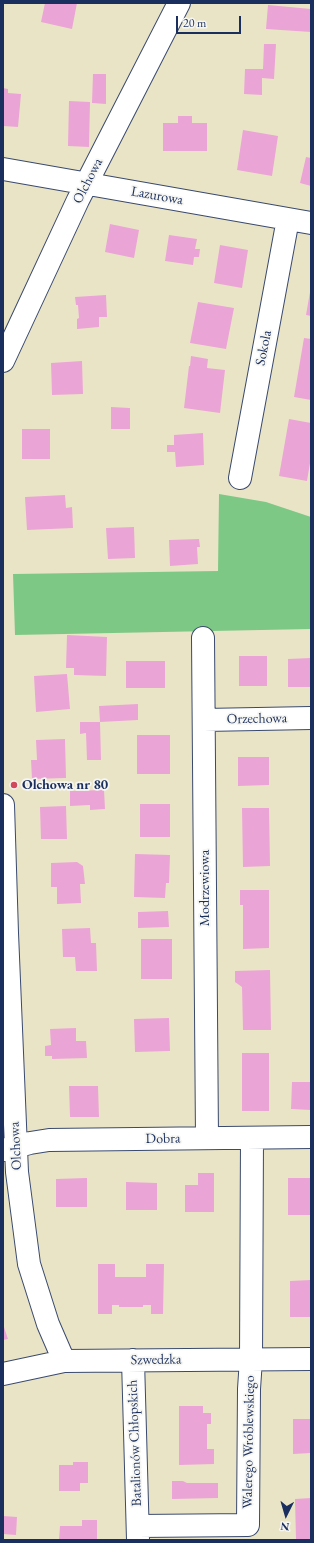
<!DOCTYPE html>
<meta charset="utf-8">
<style>
body{margin:0}
#map{position:relative;width:314px;height:1543px;overflow:hidden;background:#eae4c7;font-family:"EB Garamond",serif}
canvas{display:block}
.frame{position:absolute;inset:0;border:4px solid #1b2f5e;pointer-events:none}
.north{position:absolute;left:266px;top:1495px;width:40px;height:40px;-webkit-text-stroke:3px #f6f6f2;paint-order:stroke;rotate:185deg;font-size:11px;font-weight:700;line-height:16px;text-align:center;color:#1b2f5e}
.north::after{content:'';display:block;margin:auto;width:14px;height:18px;background:#1b2f5e;clip-path:polygon(50% 0,100% 100%,50% 72%,0 100%)}
.scale{position:absolute;left:176px;top:16px;width:65px;height:18px;box-sizing:border-box;border:2px solid #1b2f5e;border-top:0;padding-left:5px;font-size:12px;line-height:14px;white-space:nowrap;color:#1b2f5e;-webkit-text-stroke:3px #f6f6f2;paint-order:stroke}
</style>
<div id="map">
<canvas width="314" height="1543"></canvas>
<div class="frame"></div>
<div class="north">N</div>
<div class="scale">20 m</div>
</div>
<script>
const ctx = document.querySelector('canvas').getContext('2d');
ctx.lineJoin = 'round';
function fill(path, color) { ctx.fillStyle = color; ctx.fill(path, 'evenodd'); }
function trace(path, color, width, dash) { ctx.strokeStyle = color; ctx.lineWidth = width; ctx.lineCap = dash ? 'butt' : 'round'; ctx.setLineDash(dash || []); ctx.stroke(path); }
function drawText(font, color, halo, rows, align = 'center') {
  ctx.font = font + ' "EB Garamond",serif'; ctx.lineWidth = 3.5; ctx.setLineDash([]); ctx.textBaseline = 'middle'; ctx.strokeStyle = halo; ctx.fillStyle = color; for (const [text, x, y, turn = 0] of rows) {
    ctx.save(); ctx.translate(x, y); ctx.rotate((+turn || 0) * Math.PI / 180); ctx.textAlign = isNaN(turn) ? turn : align; if (halo) ctx.strokeText(text, 0, 0); ctx.fillText(text, 0, 0); ctx.restore();
  }
}
fill(new Path2D(`
 M219 494 266 502 311 517V629L15 635 13 574 218 571Z`), '#7ec885');
fill(new Path2D(`
 M45 3H77L72 29 41 22Z
 M268 5 311 9V32L266 29Z
 M264 44H276L274 79 262 78V95L244 94 245 69H263Z
 M93 74H106V104L92 103Z
 M3 88 8 89V93L21 94 18 127 3 126Z
 M69 101 90 102 89 147 68 146Z
 M178 116H192V123H207V151H163V123H178Z
 M243 130 278 136 272 176 237 170Z
 M306 157 311 158V186L300 183Z
 M110 224 139 230 134 258 105 252Z
 M169 235 197 239 195 249H200L199 257H194L193 265 165 261Z
 M220 245 248 250 242 288 214 283Z
 M310 292H311V316L306 315Z
 M106 295 107 317H99V327L77 329V319L79 318 78 305H76L75 297Z
 M198 302 234 308 226 349 190 343Z
 M304 338 311 339V400L294 397Z
 M191 356 208 359 207 368 225 370 220 413 184 408 189 366H190Z
 M82 361 83 394 52 395 51 363Z
 M111 407 130 408V429H111Z
 M289 419 311 423V457L307 481 279 476Z
 M22 429H50V459H22Z
 M203 433 204 465 176 467 175 452H167V445H174V435Z
 M65 495 66 508 72 507 73 528 27 530 25 497Z
 M134 527 135 558 108 559 106 528Z
 M199 539 200 547H197L198 564 170 566 169 540Z
 M67 635 107 637 106 676 74 675V668H66Z
 M239 656H267V686H239Z
 M311 658V687H288V659Z
 M126 661H165V688H126Z
 M67 674 70 709 36 712 34 676Z
 M138 704V720L100 722 99 706Z
 M80 722H100L101 760H87L86 733 80 734Z
 M137 735H170V774H137Z
 M65 739 66 778 32 779 31 760H37L36 740Z
 M238 757H269V785L238 786Z
 M104 790 105 809 90 810V805L70 806V791Z
 M140 804H170V837H140Z
 M66 806 67 839H41L40 807Z
 M242 808H269L270 866 243 867Z
 M135 854 170 855 169 883H166L165 898 134 897Z
 M77 862 83 866 85 884H80L81 903 57 904V887H51V863Z
 M240 890H269V948L243 949V905H240Z
 M168 911 169 927 138 928V912Z
 M90 928 91 943H96L97 971H76L75 957H63L62 929Z
 M141 939H172V979H141Z
 M270 970 271 1030H243L242 987 235 982V971Z
 M169 1018 170 1051 135 1052 134 1019Z
 M76 1028V1041H86L87 1058 52 1059V1056H45V1046L51 1045 50 1029Z
 M242 1053H269V1111H242Z
 M292 1082H311V1110L291 1109Z
 M69 1086H98L99 1117H70Z
 M198 1173H214V1212H185V1185H198Z
 M87 1178V1207H56V1179Z
 M288 1178H311V1215H288Z
 M126 1182 157 1183V1210H126Z
 M98 1264H115V1277H146V1264H164L163 1314H151V1305H143V1307H119V1305H112V1314H98Z
 M311 1280V1317H290V1281Z
 M3 1324 8 1339 3 1340Z
 M179 1406H203V1413H211V1424H207V1449H214V1464L179 1465Z
 M293 1419H311V1453L293 1454Z
 M73 1462H88V1483H80V1491H59V1465H73Z
 M172 1481H183L187 1483H218V1498L172 1499Z
 M311 1498V1540H296L295 1499Z
 M3 1516 17 1517 16 1535 3 1534Z
 M82 1520H97V1540H59L60 1526H82Z`), '#eba4d6');
const minor = new Path2D(`
 M3 169 311 223
 M3 361 78 200 179 3
 M240 478 288 219
 M203 638 207 1138
 M204 720 311 718
 M3 805 7 933 17 1172 29 1264 48 1324 64 1361
 M3 1150 30 1143 49 1140 311 1137
 M133 1360 138 1540
 M3 1374 64 1361 311 1359
 M138 1526 248 1525 249 1389 251 1359 252 1138`);
trace(minor, '#3a4a6e', 24);
trace(minor, '#fff', 22);
for (const [x, y, r, color] of [
 [14,785,4,"#d1495b"]
]) { const dot = new Path2D(); dot.arc(x, y, r, 0, 2 * Math.PI); ctx.fillStyle = color; ctx.fill(dot); trace(dot, '#f6f6f2', 1.5); }
drawText('14px', '#1b2f5e', '#f6f6f2', [
 ["Olchowa",88,181,-63],
 ["Lazurowa",157,196,10],
 ["Sokola",264,348,-79],
 ["Orzechowa",257,719,-1],
 ["Modrzewiowa",205,888,-90],
 ["Dobra",163,1139,-1],
 ["Olchowa",16,1146,-93],
 ["Szwedzka",156,1360,-1],
 ["Walerego Wróblewskiego",249,1442,-89],
 ["Batalionów Chłopskich",135,1443,-92]
]);
drawText('bold 14px', '#1b2f5e', '#f6f6f2', [
 ["Olchowa nr 80",22,785]
], 'left');
</script>
